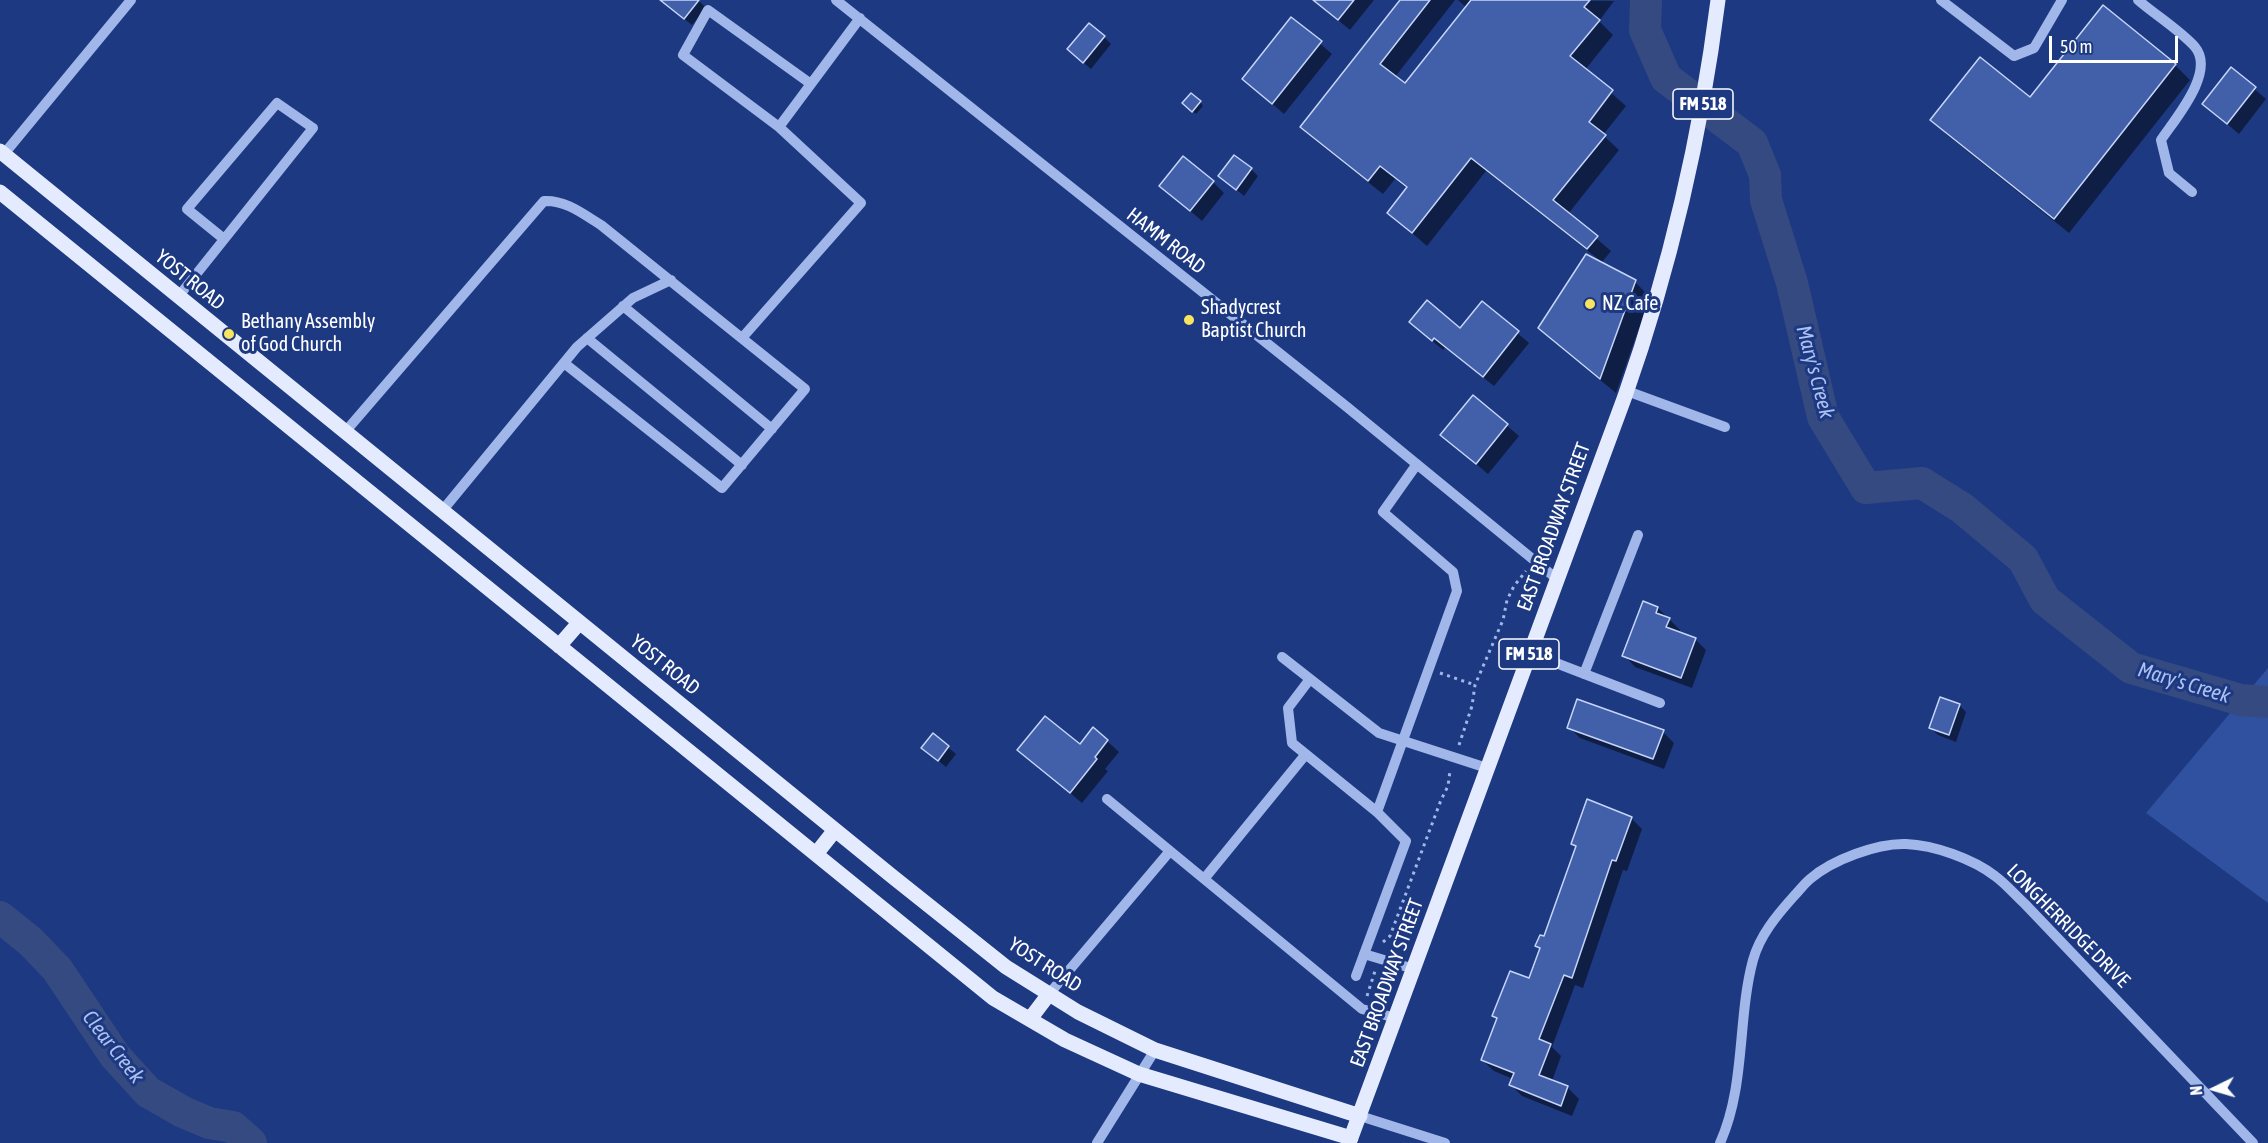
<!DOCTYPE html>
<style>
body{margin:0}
#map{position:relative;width:2268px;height:1143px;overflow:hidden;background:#1d3981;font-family:"Asap Condensed",sans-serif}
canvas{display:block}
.north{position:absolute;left:2184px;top:1059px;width:60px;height:60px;-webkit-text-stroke:4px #1d3981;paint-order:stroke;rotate:265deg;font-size:16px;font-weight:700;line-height:24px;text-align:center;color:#fff}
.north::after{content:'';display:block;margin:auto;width:21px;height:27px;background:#fff;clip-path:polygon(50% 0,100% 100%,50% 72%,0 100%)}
.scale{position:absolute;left:2049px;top:36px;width:129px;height:27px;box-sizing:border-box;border:3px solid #fff;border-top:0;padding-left:8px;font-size:18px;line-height:21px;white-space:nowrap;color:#fff;-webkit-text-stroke:4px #1d3981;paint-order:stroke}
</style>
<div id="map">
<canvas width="2268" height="1143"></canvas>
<div class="north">N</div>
<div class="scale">50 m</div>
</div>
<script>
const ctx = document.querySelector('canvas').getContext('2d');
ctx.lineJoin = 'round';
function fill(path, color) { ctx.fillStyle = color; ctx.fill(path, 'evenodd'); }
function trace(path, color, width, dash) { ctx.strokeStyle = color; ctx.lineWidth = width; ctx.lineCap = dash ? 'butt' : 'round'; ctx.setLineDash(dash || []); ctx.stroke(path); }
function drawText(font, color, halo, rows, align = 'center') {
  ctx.font = font + ' "Asap Condensed",sans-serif'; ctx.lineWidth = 6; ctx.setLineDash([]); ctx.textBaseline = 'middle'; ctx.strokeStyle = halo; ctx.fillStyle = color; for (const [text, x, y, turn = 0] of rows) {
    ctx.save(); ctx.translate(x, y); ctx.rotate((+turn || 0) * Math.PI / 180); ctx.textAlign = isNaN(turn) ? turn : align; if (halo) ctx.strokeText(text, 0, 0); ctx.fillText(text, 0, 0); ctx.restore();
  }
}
fill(new Path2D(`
 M2268 668V903L2146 813Z`), '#3051a0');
fill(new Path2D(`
 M668 0H698L706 8 692 25 673 10Z
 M1314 0H1374L1350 30Z
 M1402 0H1455L1395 77 1405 85 1467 8 1458 0 1614 1 1599 21 1613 35 1585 70 1626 106 1603 135 1619 150 1568 214 1611 251 1602 262 1486 171 1427 246 1389 213 1408 189 1395 179 1383 194 1316 141 1302 127Z
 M2103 7 2175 65 2190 80 2069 233 1947 135 1932 120 2031 99Z
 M1292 19 1332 54 1284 114 1244 79Z
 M1104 37 1111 44 1091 69 1077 57Z
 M2231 69 2266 99 2239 134 2204 104Z
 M1200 102 1203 106 1196 114 1187 106Z
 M1251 169 1258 176 1244 196 1220 176Z
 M1213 182 1224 193 1202 221 1161 186Z
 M1635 282 1650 297 1616 393 1555 343 1540 328Z
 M1482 303 1529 343 1494 386 1445 347 1443 350 1422 332 1461 330Z
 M1473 397 1519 436 1488 474 1442 435Z
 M1644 603 1658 608 1680 630 1679 633 1695 639 1706 650 1692 688 1635 667 1624 655Z
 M1959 705 1966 712 1956 742 1938 735 1931 728Z
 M1569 727 1663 732 1674 743 1664 769 1580 738Z
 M933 735 956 754 946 767 923 748Z
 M1107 741 1119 752 1105 769 1108 771 1082 803 1019 750 1080 746Z
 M1631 818 1642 829 1627 871 1623 870 1583 988 1575 985 1552 1047 1561 1056 1552 1081 1568 1088 1579 1099 1572 1116 1522 1096 1511 1085 1513 1079 1494 1071 1482 1060 1498 1020 1494 1016 1530 980 1541 949 1537 945 1545 938 1577 848 1572 844Z`), '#0007');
trace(new Path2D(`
 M1646 0 1645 30 1666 78 1752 143 1765 175 1766 200 1792 283 1823 417 1866 488 1922 483 1962 508 2023 559 2045 600 2131 668 2241 700 2268 702
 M0 917 30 941 57 969 115 1056 148 1092 183 1112 209 1123 233 1127 251 1143`), '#354a80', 32);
const building = new Path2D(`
 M660 0H699L684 19Z
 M1313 0H1354L1338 20Z
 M1400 0H1430L1380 64 1405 83 1471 0H1590L1584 7 1600 20 1570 56 1613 90 1589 122 1606 135 1553 200 1598 236 1587 249 1471 158 1412 233 1387 213 1407 187 1380 166 1368 181 1300 127Z
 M2103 5 2176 64 2054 219 1930 120 1980 57 2030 97Z
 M1291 17 1322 41 1272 104 1242 79Z
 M1089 23 1105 36 1083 63 1067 49Z
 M2231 67 2256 87 2227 124 2202 104Z
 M1191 93 1201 101 1192 112 1182 103Z
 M1234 155 1252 168 1236 190 1218 176Z
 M1183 156 1214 181 1190 211 1159 186Z
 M1586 254 1636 280 1600 379 1538 328Z
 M1427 300 1460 328 1482 301 1519 331 1483 377 1434 338 1432 341 1409 322Z
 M1473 395 1508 424 1476 464 1440 435Z
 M1643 601 1658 607 1656 613 1670 618 1666 627 1696 638 1681 678 1622 656Z
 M1940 697 1960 704 1949 735 1929 728Z
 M1577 699 1664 730 1653 759 1567 728Z
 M1045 716 1080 744 1093 727 1108 740 1095 757 1097 759 1070 793 1017 750Z
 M933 733 949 746 938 761 921 748Z
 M1587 799 1632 817 1616 861 1612 860 1572 978 1564 975 1539 1039 1551 1044 1539 1075 1568 1086 1561 1106 1509 1085 1514 1073 1481 1060 1497 1018 1492 1016 1510 971 1529 978 1540 948 1535 946 1540 935 1544 936 1550 919 1576 846 1571 844Z`);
fill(building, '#4160a9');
trace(building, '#c6d5f7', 1.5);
trace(new Path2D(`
 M1440 673 1475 685
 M1459 745 1472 706 1475 685 1503 620 1507 600 1514 586 1526 571
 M1383 942 1390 936 1441 800 1448 786 1450 771
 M1367 996 1375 971`), '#a1b7e9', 3, [3, 4.5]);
trace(new Path2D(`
 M836 0 1347 407 1557 579
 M1941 0 2014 56 2034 48 2062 0
 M2138 0C2154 14 2181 31 2195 47 2216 72 2175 119 2161 140L2169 173 2192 192
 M779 127 683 55 708 10 811 84
 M4 154 131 0
 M178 297 313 128 277 103 187 209 224 239
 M623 306 772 429
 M587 338 742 465
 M742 338 861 203 779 127 860 18
 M1627 391 1725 427
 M345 432 544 201C566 200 583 214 601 225L805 389 722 488 564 363
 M442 511 577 347 633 298 671 280
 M1530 653 1660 703
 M1282 657 1379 733 1487 768
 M1584 674 1638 535
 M1310 679 1288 708 1292 743 1377 812 1406 841 1356 976
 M1107 799 1362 1009 1396 1018
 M1377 812 1457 591 1453 572 1383 512 1417 464
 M1204 879 1306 754
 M1364 954 1414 969
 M1049 994 1170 851
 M1360 1116 1445 1143
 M1097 1143 1155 1050
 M1720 1143C1746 1085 1737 1020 1753 960 1760 935 1777 915 1794 896 1799 891 1804 884 1810 879 1832 860 1877 843 1906 844 1934 845 1973 859 1995 876 2006 884 2015 895 2025 904L2253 1143`), '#a1b7e9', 10);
trace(new Path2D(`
 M0 151 893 877 1006 967 1078 1012 1155 1050 1360 1116
 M0 192 993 998 1065 1040 1139 1074 1351 1138
 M559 646 579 623
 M816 854 835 830
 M1030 1019 1049 994
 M1349 1143 1625 396C1670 268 1701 135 1718 0`), '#e5ebfe', 15);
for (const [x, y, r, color] of [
 [1590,304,6,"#f9e460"],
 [1189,320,6,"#f9e460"],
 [229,334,6,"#f9e460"]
]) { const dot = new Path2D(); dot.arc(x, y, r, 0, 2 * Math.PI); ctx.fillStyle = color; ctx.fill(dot); trace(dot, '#1d3981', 2); }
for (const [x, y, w] of [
 [1703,104,60],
 [1529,654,60]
]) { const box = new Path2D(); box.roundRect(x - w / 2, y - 15, w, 30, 4.5); ctx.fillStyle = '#1d3981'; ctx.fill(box); trace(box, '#fff', 1.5); }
drawText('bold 18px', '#fff', null, [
 ["FM 518",1703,104],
 ["FM 518",1529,654]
]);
drawText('20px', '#fff', '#1d3981', [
 ["HAMM ROAD",1166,241,38],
 ["YOST ROAD",190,280,39],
 ["EAST BROADWAY STREET",1554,527,-70],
 ["YOST ROAD",665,665,39],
 ["LONGHERRIDGE DRIVE",2068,926,45],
 ["YOST ROAD",1045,965,33],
 ["EAST BROADWAY STREET",1387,983,-70]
]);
drawText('20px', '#fff', '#1d3981', [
 ["NZ Cafe",1602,304],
 ["Shadycrest",1201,308],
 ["Baptist Church",1201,331],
 ["Bethany Assembly",241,322],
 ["of God Church",241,345]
], 'left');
drawText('italic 21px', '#adc2f1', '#1d3981', [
 ["Mary's Creek",1815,372,75],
 ["Mary's Creek",2184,683,17],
 ["Clear Creek",113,1047,52]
]);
</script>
